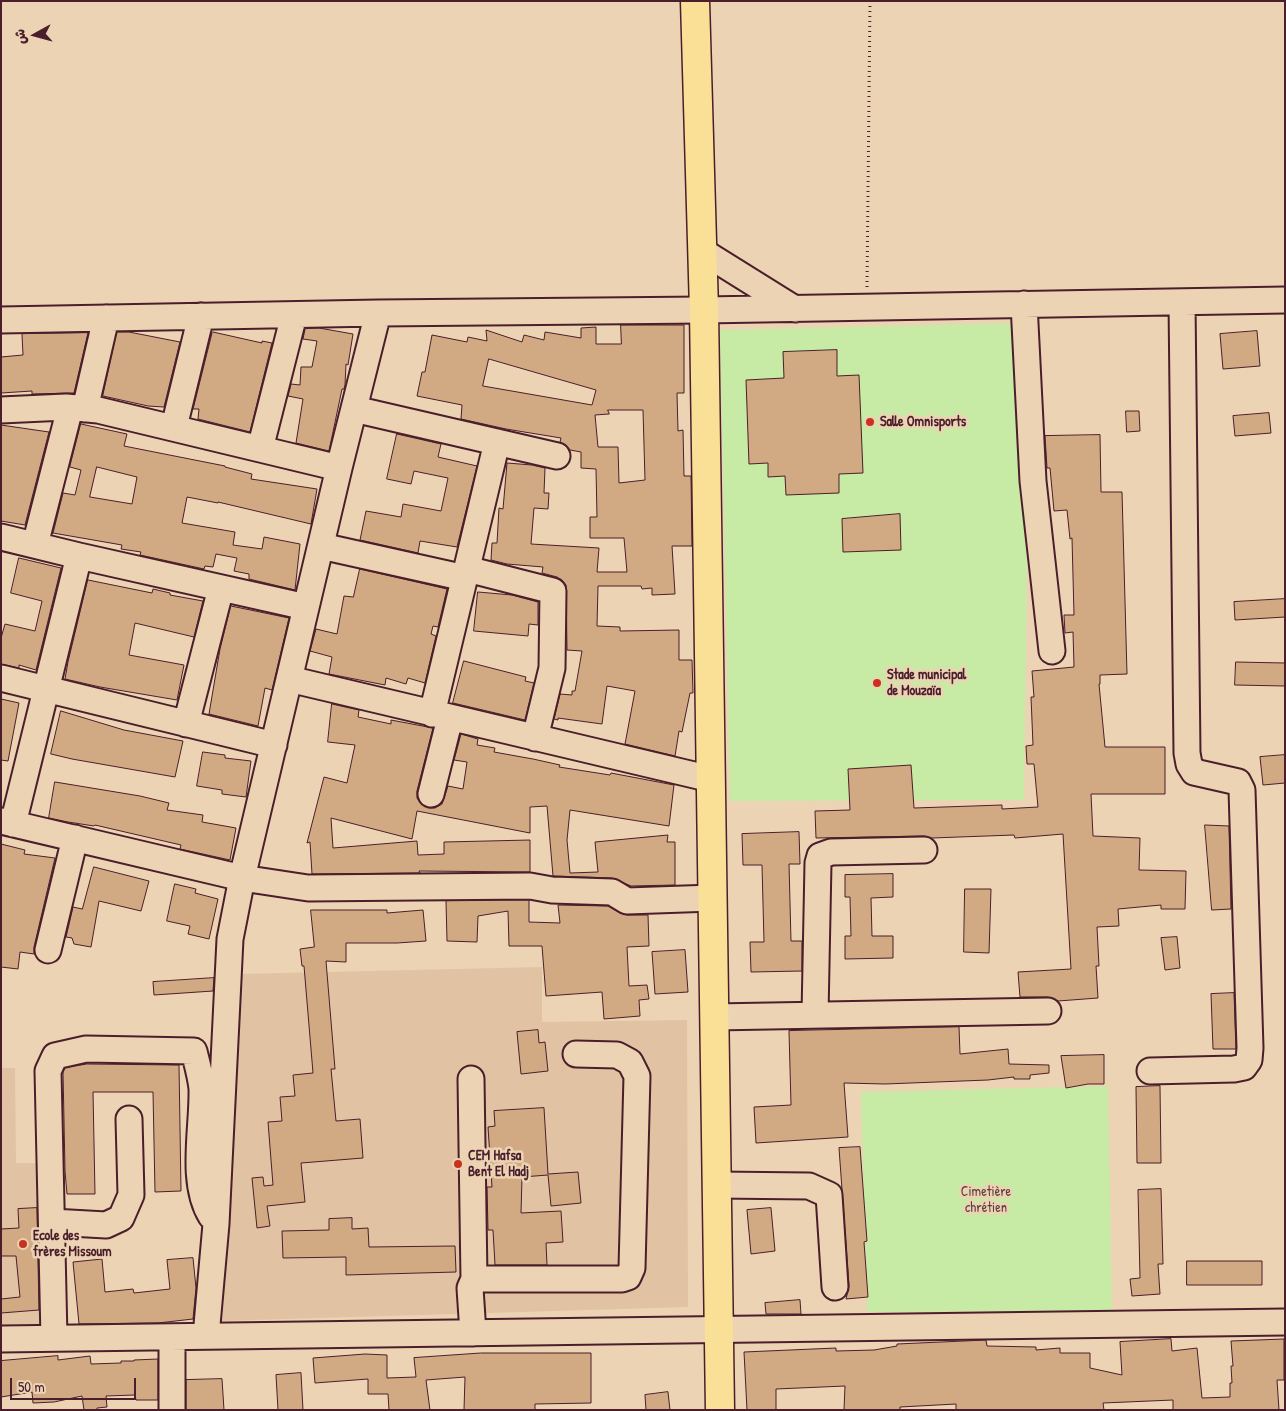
<!DOCTYPE html>
<meta charset="utf-8">
<style>
body{margin:0}
#map{position:relative;width:1286px;height:1411px;overflow:hidden;background:#ecd3b4;font-family:"Patrick Hand","Playpen Sans Arabic",sans-serif}
canvas{display:block}
.frame{position:absolute;inset:0;border:2px solid #4a1f2b;pointer-events:none}
.north{position:absolute;left:10px;top:10px;width:50px;height:50px;-webkit-text-stroke:4px #ecd3b4;paint-order:stroke;rotate:263deg;font-size:14px;font-weight:700;line-height:20px;text-align:center;color:#4a1f2b}
.north::after{content:'';display:block;margin:auto;width:18px;height:22px;background:#4a1f2b;clip-path:polygon(50% 0,100% 100%,50% 72%,0 100%)}
.scale{position:absolute;left:10px;top:1378px;width:126px;height:22px;box-sizing:border-box;border:2px solid #4a1f2b;border-top:0;padding-left:6px;font-size:15px;line-height:18px;white-space:nowrap;color:#4a1f2b;-webkit-text-stroke:4px #ecd3b4;paint-order:stroke}
</style>
<div id="map">
<canvas width="1286" height="1411"></canvas>
<div class="frame"></div>
<div class="north">ش</div>
<div class="scale">50 m</div>
</div>
<script>
const ctx = document.querySelector('canvas').getContext('2d');
ctx.lineJoin = 'round';
function fill(path, color) { ctx.fillStyle = color; ctx.fill(path, 'evenodd'); }
function trace(path, color, width, dash) { ctx.strokeStyle = color; ctx.lineWidth = width; ctx.lineCap = dash ? 'butt' : 'round'; ctx.setLineDash(dash || []); ctx.stroke(path); }
function drawText(font, color, halo, rows, align = 'center') {
  ctx.font = font + ' "Patrick Hand",sans-serif'; ctx.lineWidth = 5; ctx.setLineDash([]); ctx.textBaseline = 'middle'; ctx.strokeStyle = halo; ctx.fillStyle = color; for (const [text, x, y, turn = 0] of rows) {
    ctx.save(); ctx.translate(x, y); ctx.rotate((+turn || 0) * Math.PI / 180); ctx.textAlign = isNaN(turn) ? turn : align; if (halo) ctx.strokeText(text, 0, 0); ctx.fillText(text, 0, 0); ctx.restore();
  }
}
fill(new Path2D(`
 M542 967V1022L687 1020 688 1307 220 1321 240 974Z
 M1 1068H15L16 1163H43L45 1324 1 1325Z`), '#e1c3a3');
fill(new Path2D(`
 M1013 323 1027 565 1024 800 730 801 720 330Z
 M1108 1086 1112 1310 867 1312 861 1092Z`), '#c7eba4');
const building = new Path2D(`
 M621 325H684V393H677L678 431 683 430 684 476H691L692 546H672L675 594 652 595V588L642 589 641 586H598L597 626 620 627V631L679 630V660H692L693 693H690L682 732 679 731 675 756 625 744 635 691 607 686 602 724 558 718V720L554 719 560 694 572 695V691H575L582 651 567 650 566 585 562 580 557 577 542 573 543 567 507 564 491 560 492 543H497L499 508 503 509 507 463 532 465 545 468 544 493H549L548 509 534 508 531 544 599 548 597 572H627L624 538H590V517H597L596 469 581 468V452L570 450 566 445 560 442 561 438 506 429 461 419 462 405 417 396 422 372H425L432 335 467 342 468 337 487 341 486 330 522 342 524 335 544 340 545 332 581 338V328L596 327V344H621ZM489 359 596 390 592 405 483 386ZM608 410H643L645 480 619 483 618 447H598L595 415 609 414Z
 M319 328 353 334 348 365 346 364 345 385 344 389H342L329 451 296 443 303 399 288 396 291 384 300 385 301 367H312L317 341 303 339 305 329Z
 M1257 331 1260 366 1223 369 1220 334Z
 M117 332H129L180 342 164 407 148 406 103 396Z
 M213 332 262 343V341L272 343 250 432 198 419 199 409H193L212 333Z
 M88 333 74 393 32 394V391L1 393V357L23 355 22 334Z
 M837 350V376L859 375 863 473 839 474V493L786 495 785 476 768 477V463L749 464 746 380 784 378 783 352Z
 M1126 411H1139L1140 431 1127 432Z
 M1269 413 1271 433 1235 436 1233 416Z
 M81 424 127 434 124 446 225 466V467L252 474 251 479 317 489 311 524 218 502V503L187 497 182 523 235 532 233 545 262 549 264 537 300 544 295 590 249 579V574L234 571 237 558 216 554 213 567 205 566 204 569 140 555 141 552 121 549 122 545 53 533 63 493 75 495 81 470 70 467ZM97 467 137 477 132 504 90 497Z
 M1 425 49 432 25 525 1 521Z
 M397 434 441 444 438 457 477 466 457 547 420 541 418 553 360 540 366 511 401 517 403 504 441 511 448 478 414 471 411 484 387 479Z
 M1100 435 1101 492H1122L1127 674 1100 675V684H1099L1105 747H1165V794H1091L1093 836 1140 838 1139 870 1186 871 1185 909H1161V905L1118 909 1119 926 1097 927 1099 966H1096L1098 998 1058 1001 1048 997H1020L1018 972 1071 969 1063 834 1015 838 1014 835 932 838 924 836 816 838 815 811 850 810 848 769 911 765 914 808 1002 805V809L1038 807 1034 764H1027L1026 746 1033 745 1031 697H1034L1032 671 1074 667 1073 632 1065 633 1064 615H1074L1072 538 1070 539 1067 510 1054 511 1050 468H1047L1045 436Z
 M900 514 901 550 843 552 842 519Z
 M19 558 61 568 36 670 19 665V668L1 664V638L5 624 35 631 42 601 11 593Z
 M360 569 447 589 438 627 433 626 431 634 436 636 425 683 408 678 406 684 386 678 385 685 329 674 332 657 310 651 316 629 337 634 344 596 353 597Z
 M88 580 152 593 153 589 170 593V595L203 601 194 637 135 623 129 655 184 665 177 700 100 687 65 679 68 662Z
 M478 592 512 595 538 602V625L529 624 528 636 474 631Z
 M1285 599V617L1235 620 1234 602Z
 M231 606 289 618 272 690 265 688 258 726 209 714 220 649Z
 M464 661 526 677 525 681 534 683 525 720 453 703Z
 M1236 662 1285 663V686L1235 685Z
 M1 699 19 703 8 761 1 760Z
 M332 704 359 710 358 717 391 724V720L433 728 417 791V798L421 804 428 808H435L442 804 448 786 463 789 467 762 454 760 461 734 478 739 477 745 495 748 494 752 533 759 560 765 559 767 610 775 611 773 674 785 669 826 570 810 567 840 570 873 598 872 595 842 668 835 667 842H675V885L631 886 612 878 553 876 547 806 530 807V833L417 811 412 839 331 818 333 848 417 841 418 855 444 854V842L530 840V872L419 871 420 873 312 874 310 842 307 843 324 777 347 783 355 745 328 742Z
 M61 711 124 730 183 741 175 777 72 759 51 754Z
 M203 752 225 755V758L251 761 246 797 222 794V790L197 786Z
 M1285 755V783L1263 785 1260 757Z
 M55 782 140 796 169 803 167 810 203 815 202 822 236 828 230 860 180 849 181 845 95 825 94 826 68 822 49 818Z
 M1205 825 1229 826 1231 909 1212 910Z
 M799 832 800 864H789L791 941H802V971L751 972 750 942H764L762 865H743L742 834Z
 M1 844 25 850 24 854 55 858 34 947V954L20 952 18 969 1 967Z
 M94 867 149 881 141 911 99 901 91 947 74 944 72 938 66 937 73 907 82 909Z
 M893 874V897L871 898 872 936H893V958L845 959V936H851L850 897H845V875Z
 M175 884 196 889 195 893 218 899 209 939 188 934 190 926 167 921Z
 M965 889H991L989 953 964 952Z
 M529 900V922L560 923 558 905 608 906 620 913 627 915H648L649 946 627 947 629 986 647 985 649 999 639 1000 640 1016 604 1019 602 992 546 996 542 946H509L508 911 478 916 477 942 447 941 446 901Z
 M311 910H387V913L423 910 426 941 397 943H346V962L326 961 335 1069H331L336 1121 360 1119 363 1158 301 1163 305 1202 267 1206 270 1226 257 1228 252 1178 263 1177 264 1186 273 1185 268 1122 282 1121 280 1097 295 1096 293 1075 313 1073 304 966H302L300 949 314 947Z
 M1177 937 1180 968 1165 970 1161 938Z
 M685 950 688 992 655 994 652 952Z
 M214 978 213 991 154 995 153 982Z
 M1234 993 1236 1049H1213L1211 994Z
 M959 1027 960 1054 1008 1049 1009 1064 1049 1065V1073L1030 1075V1079H1014V1077L988 1080 885 1084 844 1083 848 1137 756 1143 754 1107 791 1105 789 1031Z
 M538 1030 539 1043 545 1042 548 1071 521 1074 517 1032Z
 M1104 1055V1084H1088L1066 1088 1061 1056Z
 M87 1064 179 1065 181 1191 155 1192 153 1092H93L95 1194H67L65 1171 63 1072 65 1068Z
 M1160 1086 1161 1163H1137L1136 1087Z
 M544 1108 548 1174 578 1172 581 1203 551 1206 548 1175 522 1177 521 1213 561 1211 563 1242 546 1243 547 1265H495L493 1230H488L487 1187H492L488 1127 495 1126 494 1111Z
 M860 1147 867 1241 864 1242 868 1297 846 1299 849 1286 839 1148Z
 M1161 1189 1163 1264H1158L1160 1294 1132 1296 1130 1279 1140 1278 1138 1190Z
 M37 1208 39 1310 1 1313V1299L20 1297 16 1256H1V1229L19 1228 18 1209Z
 M771 1208 775 1251 751 1254 747 1210Z
 M352 1218V1229L368 1228 369 1247 455 1246 456 1272 346 1275V1257L283 1258 282 1231 329 1230V1219Z
 M193 1258 196 1288 193 1319 158 1323 79 1324 73 1262 102 1259 105 1292 133 1289 134 1293 170 1289 167 1260Z
 M1187 1261H1262V1285H1187Z
 M800 1300 801 1314H766L765 1303Z
 M1171 1339 1172 1351 1197 1348 1202 1398 1230 1397V1383H1232L1231 1366H1233L1231 1341 1284 1339V1380H1277L1279 1410H1173V1400L1103 1403 1104 1410H956V1404L900 1407V1410H844L845 1386 776 1389V1410H747L744 1352 836 1348V1351L874 1350 897 1346V1344L986 1340 987 1346 1036 1347V1350L1060 1348V1353H1090V1368L1122 1375 1120 1342Z
 M481 1353H591V1403L535 1404V1410H464L465 1377 426 1380 430 1410H389L388 1394H368V1379L315 1383 313 1358 365 1354 387 1355V1378L416 1377 414 1358Z
 M58 1356V1360L90 1356 91 1364 121 1363V1361H134V1360L158 1359V1400H136L135 1395 106 1396 107 1407 97 1408V1410H84L82 1396 54 1402 33 1403 32 1392 1 1397V1361Z
 M301 1373 303 1410H278L276 1375Z
 M222 1379 224 1410H186V1380Z
 M668 1392 670 1410H646L645 1395Z`);
fill(building, '#d1a983');
trace(building, '#4a1f2b', 1);
const minor = new Path2D(`
 M702 251 795 309
 M1024 304 1033 481 1052 651
 M1 320 378 313 704 310 1285 300
 M85 409 106 318
 M354 409 557 456
 M1 410 66 407 98 410 339 468
 M174 427 201 316
 M260 449 294 315
 M1 537 79 556 306 607
 M35 545 70 408
 M321 546 465 578
 M467 569 553 591 552 668 535 738
 M1 678 274 745
 M289 679 711 779
 M432 714 497 442
 M186 724 221 588
 M431 794 450 718
 M1 821 242 878 308 888 530 886 552 890 612 892 627 901 713 898
 M13 824 79 556
 M48 950 75 838
 M815 1015 818 863 820 856 831 852 924 850
 M714 1017 1048 1011
 M1150 1071 1234 1069 1244 1067 1249 1060 1250 1048 1242 790 1238 782 1194 772 1189 764 1187 753 1182 302
 M471 1079 474 1279
 M717 1185 809 1186 829 1195 835 1287
 M52 1222 106 1225 121 1218 131 1195 129 1119
 M473 1333 470 1288 474 1279H622L628 1277 632 1268 637 1076 630 1062 617 1055 576 1054
 M206 1336 216 1224 230 939 242 878 339 468 378 313
 M54 1338 48 1071 55 1056 86 1049 194 1051C197 1064 201 1077 202 1089 203 1128 190 1182 211 1216
 M1 1339 1285 1322
 M172 1410V1337`);
const major = new Path2D(`
 M695 1 704 310 720 1410`);
trace(minor, '#4a1f2b', 29);
trace(major, '#4a1f2b', 31);
trace(new Path2D(`
 M867 287 870 1`), '#4a1f2b', 3, [1, 4]);
trace(minor, '#ecd3b4', 25);
trace(major, '#fadf96', 28);
for (const [x, y, r, color] of [
 [870,422,5,"#c8321e"],
 [877,683,5,"#c8321e"],
 [458,1164,5,"#c8321e"],
 [23,1244,5,"#c8321e"]
]) { const dot = new Path2D(); dot.arc(x, y, r, 0, 2 * Math.PI); ctx.fillStyle = color; ctx.fill(dot); trace(dot, '#ecd3b4', 2); }
drawText('bold 14px', '#4a1f2b', '#ecd3b4', [
 ["Salle Omnisports",880,422],
 ["Stade municipal",887,675],
 ["de Mouzaïa",887,691],
 ["CEM Hafsa",468,1156],
 ["Bent El Hadj",468,1172],
 ["Ecole des",33,1236],
 ["frères Missoum",33,1252]
], 'left');
drawText('14px', '#5d3e3d', '#ecd3b4', [
 ["Cimetière",986,1192],
 ["chrétien",986,1208]
]);
</script>
